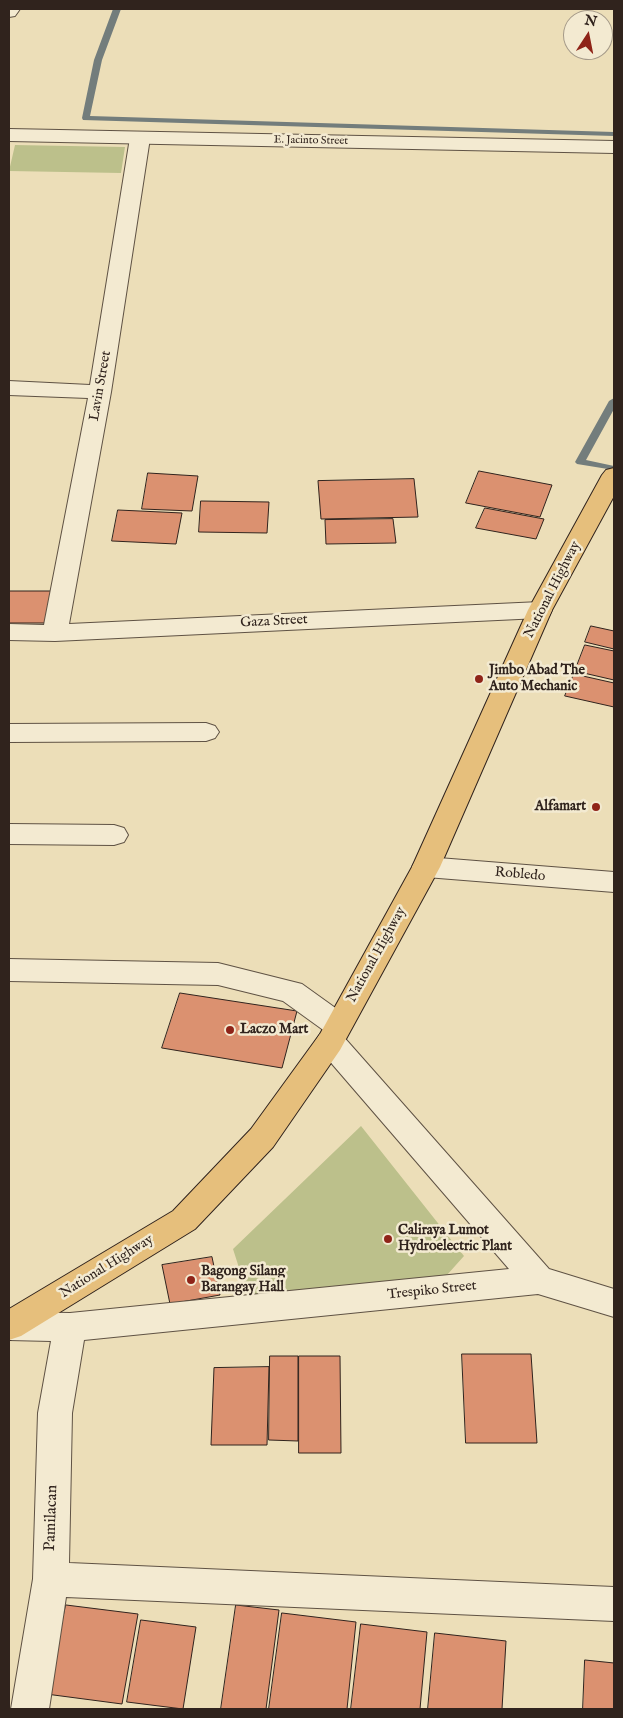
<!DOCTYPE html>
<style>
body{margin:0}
#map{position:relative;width:623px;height:1718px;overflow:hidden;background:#ecdeb8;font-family:"IM FELL English",serif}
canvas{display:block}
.frame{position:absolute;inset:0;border:10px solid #30231d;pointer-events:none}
.north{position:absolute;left:563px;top:10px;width:50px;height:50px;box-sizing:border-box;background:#f3ead1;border:1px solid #a59a89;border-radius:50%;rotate:11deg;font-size:14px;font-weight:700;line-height:20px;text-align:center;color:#30231d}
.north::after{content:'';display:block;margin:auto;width:18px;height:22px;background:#8f2418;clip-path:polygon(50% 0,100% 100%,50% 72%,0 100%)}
</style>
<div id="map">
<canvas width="623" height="1718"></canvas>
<div class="frame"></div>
<div class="north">N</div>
</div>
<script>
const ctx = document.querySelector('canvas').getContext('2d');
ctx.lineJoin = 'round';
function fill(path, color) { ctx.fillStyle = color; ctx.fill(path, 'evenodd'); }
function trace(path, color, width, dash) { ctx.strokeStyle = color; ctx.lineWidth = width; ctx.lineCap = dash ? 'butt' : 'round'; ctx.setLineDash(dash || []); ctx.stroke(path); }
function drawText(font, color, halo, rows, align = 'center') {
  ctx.font = font + ' "IM FELL English",serif'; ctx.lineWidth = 5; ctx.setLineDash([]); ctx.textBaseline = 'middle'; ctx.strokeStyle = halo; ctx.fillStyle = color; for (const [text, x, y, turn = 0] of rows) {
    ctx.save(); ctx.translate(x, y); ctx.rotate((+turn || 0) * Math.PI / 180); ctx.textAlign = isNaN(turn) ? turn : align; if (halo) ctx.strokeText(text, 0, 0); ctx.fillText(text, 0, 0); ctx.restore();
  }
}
fill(new Path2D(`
 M15 145 125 147 121 173 9 171Z
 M361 1126 464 1256 438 1285 249 1299 233 1249Z`), '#bcc08b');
fill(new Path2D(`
 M113 9H121L102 60 90 116 614 132V136L83 120 82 118 94 60Z
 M614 398V409L586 460 614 466V470L577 464 575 462 609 401Z`), '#737d7c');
const building = new Path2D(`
 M479 471 552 485 540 517 466 503Z
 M148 473 198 476 192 511 142 509Z
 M414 479 418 517 321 519 318 481Z
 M201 501 269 502 267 533 199 532Z
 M485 508 544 519 536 539 476 528Z
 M118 510 182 513 176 544 112 541Z
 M393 519 396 543 326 544 325 520Z
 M9 591H64L60 623H9Z
 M591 626 614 631V649L585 642Z
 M585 645 614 651V680L575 671Z
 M574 674 614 683V707L565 696Z
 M180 993 297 1011 282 1068 162 1048Z
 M212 1257 220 1295 170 1304 162 1265Z
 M462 1354H531L537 1443H466Z
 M270 1356H298V1441L269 1440Z
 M299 1356H340L341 1453H299Z
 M269 1367 267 1445H211L214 1368Z
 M66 1605 138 1614 122 1704 46 1694Z
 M236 1605 279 1610 266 1709H221Z
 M282 1613 356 1622 347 1709H269Z
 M141 1620 196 1627 183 1709 127 1702Z
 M361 1624 427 1632 420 1709H351Z
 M435 1633 506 1641 502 1709H428Z
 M585 1660 614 1663V1709H583Z`);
fill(building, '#db9170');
trace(building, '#30231d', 1);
const minor = new Path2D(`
 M9 9H20L15 16 9 17Z
 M140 132 147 134 150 138 111 392 69 624 540 602 549 604 552 610 549 616 540 618 55 641 9 640V624L44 625 88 398 9 395V381L90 385 130 138 133 134Z
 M206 723 215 726 219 732 215 738 206 741 9 742V724Z
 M9 824 114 825 124 828 128 835 124 842 114 845 9 844Z
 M426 857 614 872V892L426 877 416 874 412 867 416 860Z
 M9 959 218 963 302 984 348 1017 353 1025 348 1033 342 1035 549 1269 614 1289V1317L538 1294 84 1340 72 1413 69 1563 614 1587V1621L66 1597 49 1709H11L33 1579 38 1413 51 1341 9 1340V1312L70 1313 509 1269 320 1050 315 1042 320 1034 326 1032 283 1001 218 985 9 981Z`);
const tertiary = new Path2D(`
 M9 129 614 141V153L9 141Z`);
const primary = new Path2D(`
 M614 468V496L552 610 440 867 340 1050 273 1147 195 1229 21 1336 9 1340V1309L173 1211 251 1129 320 1034 412 867 528 610 602 475 606 470Z`);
trace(minor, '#5f5244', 2);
trace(tertiary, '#5f5244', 2);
trace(primary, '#30231d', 2);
fill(minor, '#f3ead1');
fill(tertiary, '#f3ead1');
fill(primary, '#e6bf7c');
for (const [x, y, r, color] of [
 [479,679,5,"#8f2418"],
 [596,807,5,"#8f2418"],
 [230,1030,5,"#8f2418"],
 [388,1239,5,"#8f2418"],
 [191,1280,5,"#8f2418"]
]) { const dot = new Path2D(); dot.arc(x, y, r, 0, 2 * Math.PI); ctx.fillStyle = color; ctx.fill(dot); trace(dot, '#f3ead1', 2); }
drawText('11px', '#30231d', '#f3ead1', [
 ["E. Jacinto Street",311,141,1]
]);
drawText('14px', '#30231d', '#f3ead1', [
 ["Lavin Street",101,386,-80],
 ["National Highway",553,590,-63],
 ["Gaza Street",274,622,-3],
 ["Robledo",520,875,5],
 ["National Highway",377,955,-61],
 ["National Highway",107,1267,-32],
 ["Trespiko Street",432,1291,-6]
]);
drawText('bold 14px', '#30231d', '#f3ead1', [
 ["Jimbo Abad The",489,671],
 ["Auto Mechanic",489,687],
 ["Alfamart",586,807,"right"],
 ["Laczo Mart",240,1030],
 ["Caliraya Lumot",398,1231],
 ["Hydroelectric Plant",398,1247],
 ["Bagong Silang",201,1272],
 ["Barangay Hall",201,1288]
], 'left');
drawText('16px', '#30231d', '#f3ead1', [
 ["Pamilacan",52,1518,-88]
]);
</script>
